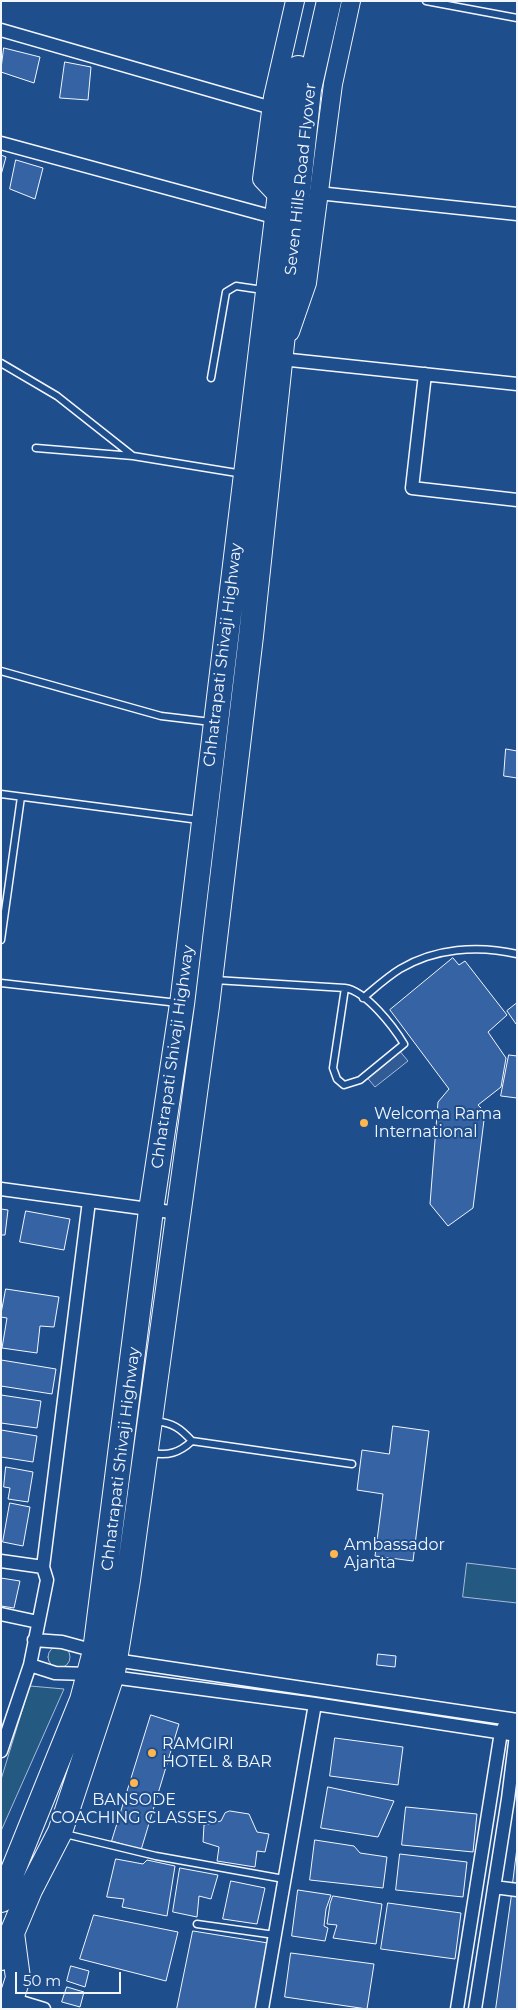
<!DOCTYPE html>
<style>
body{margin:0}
#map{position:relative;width:518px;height:2010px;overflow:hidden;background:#1f4e8c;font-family:Montserrat,sans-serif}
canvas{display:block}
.frame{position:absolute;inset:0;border:2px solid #f2f6ff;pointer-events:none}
.scale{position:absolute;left:15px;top:1972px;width:106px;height:22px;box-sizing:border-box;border:2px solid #f2f6ff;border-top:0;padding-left:6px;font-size:15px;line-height:18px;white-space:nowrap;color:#f2f6ff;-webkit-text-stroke:4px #1f4e8c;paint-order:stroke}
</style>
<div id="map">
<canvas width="518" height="2010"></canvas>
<div class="frame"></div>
<div class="scale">50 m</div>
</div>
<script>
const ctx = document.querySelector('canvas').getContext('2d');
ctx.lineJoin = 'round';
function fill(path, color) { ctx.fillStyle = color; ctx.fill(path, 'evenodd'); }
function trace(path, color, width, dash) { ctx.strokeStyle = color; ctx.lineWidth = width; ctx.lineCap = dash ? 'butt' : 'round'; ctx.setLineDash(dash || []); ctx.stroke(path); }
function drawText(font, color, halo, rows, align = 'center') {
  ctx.font = font + ' Montserrat,sans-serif'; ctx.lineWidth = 4; ctx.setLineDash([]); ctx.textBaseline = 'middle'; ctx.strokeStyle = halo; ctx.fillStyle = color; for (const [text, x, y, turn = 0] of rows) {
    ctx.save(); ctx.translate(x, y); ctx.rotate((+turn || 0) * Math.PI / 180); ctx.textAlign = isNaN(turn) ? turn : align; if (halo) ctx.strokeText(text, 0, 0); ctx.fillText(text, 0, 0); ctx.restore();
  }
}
const green = new Path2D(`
 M467 1563 517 1569V1603L463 1597Z
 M48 1657a11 11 0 1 1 22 0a11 11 0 1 1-22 0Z
 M30 1686 64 1689 1 1831V1780Z`);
fill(green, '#245a82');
trace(green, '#a8bbd7', 1);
const parking = new Path2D(`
 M398 1049 408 1061 375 1087 365 1075Z`);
fill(parking, '#305b95');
trace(parking, '#a8bbd7', 1);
const building = new Path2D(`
 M4 48 40 57 34 83 1 72Z
 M65 62 91 67 88 100 60 98Z
 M1 155 6 157 1 175Z
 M16 160 43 168 35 199 10 189Z
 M506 749 517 751V778L504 776Z
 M453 958 459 965 465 961 507 1015 488 1032 506 1058 501 1087 478 1105 485 1112 473 1208 448 1226 430 1204 438 1102 449 1089 390 1010Z
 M517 1003V1023L516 1024 507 1011Z
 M509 1055 517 1056V1098L501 1096Z
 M1 1209 8 1210 5 1235H1Z
 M26 1211 70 1219 64 1250 20 1242Z
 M6 1289 59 1297 54 1327 40 1326 37 1353 2 1348 7 1318 1 1317V1314Z
 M1 1360 56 1369 52 1394 1 1386Z
 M1 1395 41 1401 37 1428 1 1423Z
 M393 1426 429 1431 413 1561 375 1556 383 1494 357 1490 362 1450 389 1454Z
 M1 1430 37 1436 33 1462 1 1457Z
 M6 1467 33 1472 28 1502 8 1499 10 1488 4 1487Z
 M10 1503 30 1507 23 1546 3 1542Z
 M1 1578 20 1581 14 1608 1 1606Z
 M378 1654 396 1656 395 1667 377 1665Z
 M151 1715 179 1724 141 1850 112 1841Z
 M335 1738 403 1747 398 1785 330 1776Z
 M328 1787 394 1801 378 1837 321 1828Z
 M406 1807 477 1814 473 1852 402 1845Z
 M230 1811 249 1814 257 1832 269 1834 265 1852 257 1851 255 1867 217 1861 219 1847 203 1842 204 1825 221 1821 225 1813Z
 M315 1840 354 1846 360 1853 387 1857 383 1888 310 1880Z
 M517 1848V1883H513Z
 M400 1854 467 1862 463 1897 396 1890Z
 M116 1859 143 1864 147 1860 175 1866 167 1916 122 1907 124 1899 107 1897Z
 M180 1868 218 1875 211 1899 199 1896 197 1917 173 1912Z
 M231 1881 265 1888 257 1924 223 1919Z
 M298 1890 331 1895 326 1909 324 1926 328 1928 325 1941 292 1936Z
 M512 1894 517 1895V2009H496Z
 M333 1896 382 1904 376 1944 333 1938 337 1925 327 1924 330 1904Z
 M388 1903 461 1913 455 1959 381 1949Z
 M94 1915 178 1932 166 1981 80 1959Z
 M193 1931 268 1943 258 2009H177Z
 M291 1953 374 1964 367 2009 285 1997Z
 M71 1966 89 1971 85 1987 67 1981Z
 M67 1987 84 1992 80 2007 62 2002Z`);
fill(building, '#3563a3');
trace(building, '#f2f6ff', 1);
const lane = new Path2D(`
 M426 1 517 18
 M1 363 57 396 133 456
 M211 378 226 292 236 286 263 290
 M36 448 133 456 243 474
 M1 671 161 716 211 722
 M1 794 199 820
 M1 940 21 797
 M215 980 345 988C366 991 393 1026 404 1044L360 1080 344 1085 337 1079 333 1068 345 988
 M1 983 178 1003
 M363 998C375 988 387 977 400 969 435 948 478 945 517 954
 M192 1441 352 1464
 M151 1453C168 1456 179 1453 192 1441 180 1428 173 1423 155 1421
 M65 1834 156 1856 284 1879
 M197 1924 275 1935`);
const street = new Path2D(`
 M1 30 272 108
 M1 143 277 218
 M318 193 517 214
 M281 359 517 384
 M425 374 412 488 517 500
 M1 1189 178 1213
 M1 1561 43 1567
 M1 1614 38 1622
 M34 1640 62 1642 95 1651
 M115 1660 517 1720
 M30 1665 55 1673 89 1674
 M112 1677 315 1704 517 1735
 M1 1751 30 1665 47 1580 43 1567 89 1201
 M494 1887 517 1890
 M11 1999 44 2009
 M262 2009 315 1704
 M457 2009 501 1732 505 1725
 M475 2009 508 1799 516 1735 513 1728`);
const secondary = new Path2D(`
 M280 198 262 179 273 97 295 1
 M290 332 307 283 333 84 351 1`);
const primary = new Path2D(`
 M1 1960 12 1933`);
const highway = new Path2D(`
 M1 1900 82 1700 95 1651 151 1210 182 1004 292 93 298 68
 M8 2009 18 1978 12 1933 30 1890 60 1832 113 1672 128 1580 207 1006 251 636 309 89 329 1`);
trace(lane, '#f2f6ff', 9);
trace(street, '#f2f6ff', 15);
trace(secondary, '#f2f6ff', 20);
trace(primary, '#f2f6ff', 22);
trace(highway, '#f2f6ff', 26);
trace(lane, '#1f4e8c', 6);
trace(street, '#1f4e8c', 12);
trace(secondary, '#1f4e8c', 18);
trace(primary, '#1f4e8c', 20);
trace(highway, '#1f4e8c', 24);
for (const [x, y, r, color] of [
 [364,1123,5,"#ffb74d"],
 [334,1554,5,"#ffb74d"],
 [152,1753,5,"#ffb74d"],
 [134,1783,5,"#ffb74d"]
]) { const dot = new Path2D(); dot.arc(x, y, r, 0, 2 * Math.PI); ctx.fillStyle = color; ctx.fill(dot); trace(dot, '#1f4e8c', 2); }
drawText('16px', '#f2f6ff', '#1f4e8c', [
 ["Seven Hills Road Flyover",301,179,-84],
 ["Chhatrapati Shivaji Highway",223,655,-83],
 ["Chhatrapati Shivaji Highway",173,1057,-82],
 ["Chhatrapati Shivaji Highway",121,1459,-83]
]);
drawText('16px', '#f2f6ff', '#1f4e8c', [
 ["Welcoma Rama",374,1114],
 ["International",374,1132],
 ["Ambassador",344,1545],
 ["Ajanta",344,1563],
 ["RAMGIRI",162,1744],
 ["HOTEL & BAR",162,1762],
 ["BANSODE",134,1800,"center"],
 ["COACHING CLASSES",134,1818,"center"]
], 'left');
</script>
